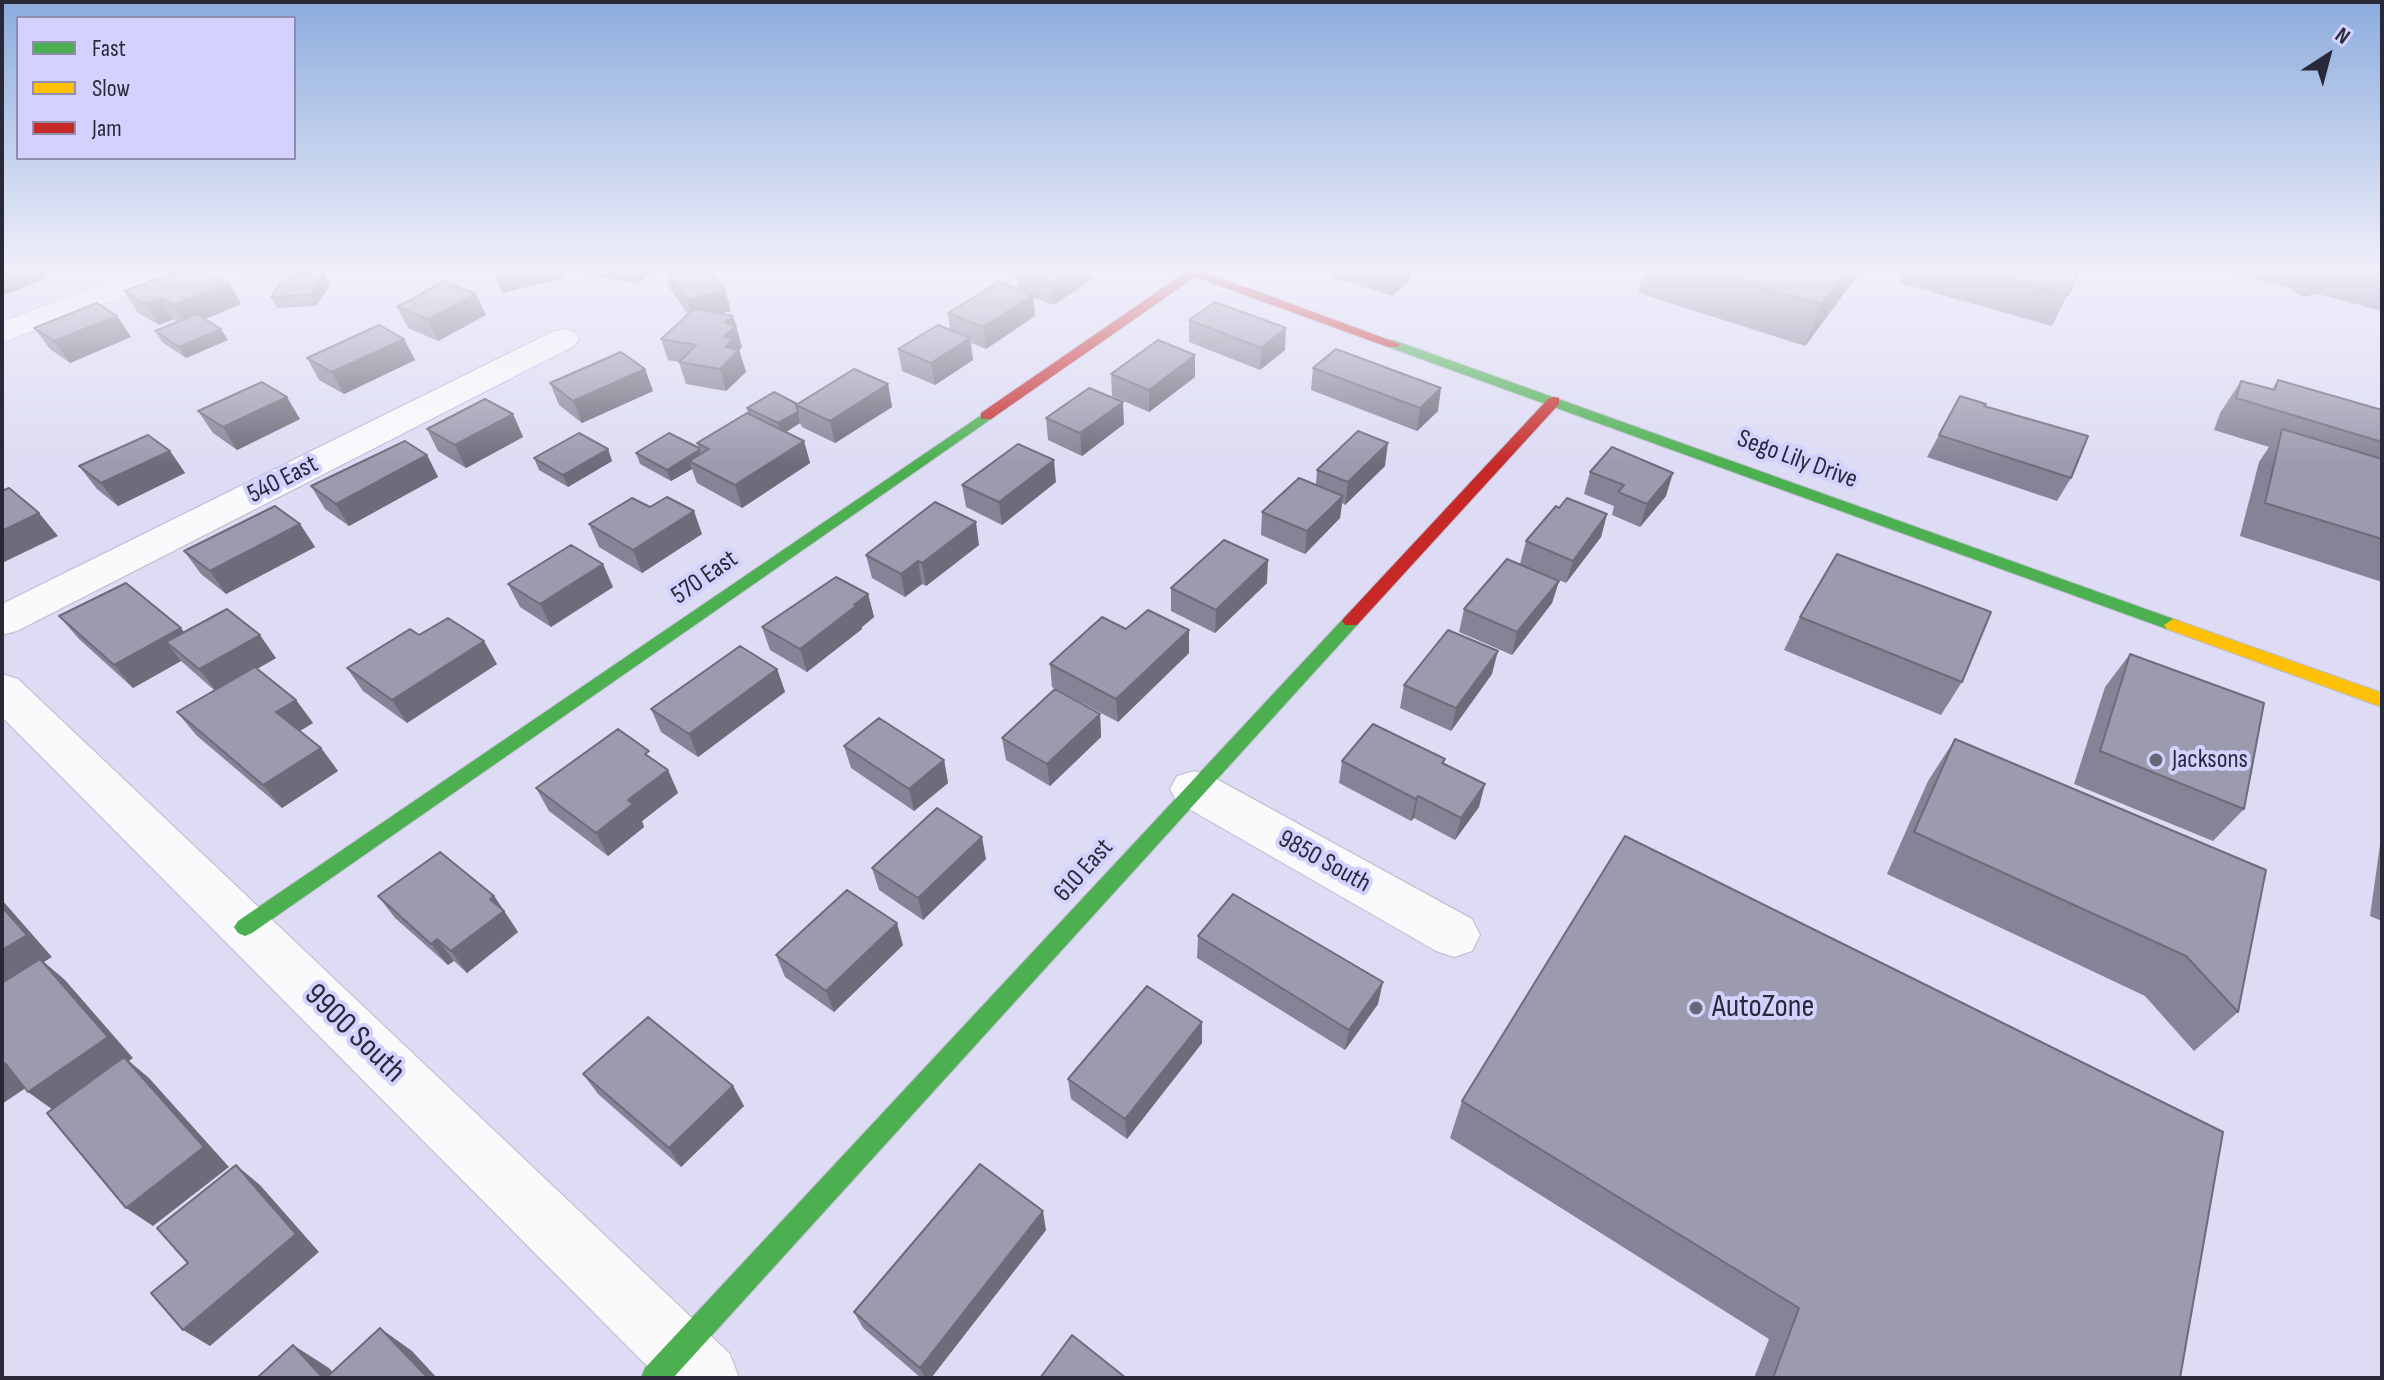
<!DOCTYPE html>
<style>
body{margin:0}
#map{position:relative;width:2384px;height:1380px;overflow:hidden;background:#dddcf4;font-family:"Sofia Sans Condensed",sans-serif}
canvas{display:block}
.frame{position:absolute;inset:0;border:4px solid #2a293a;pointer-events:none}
.legend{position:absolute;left:16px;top:16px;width:280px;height:144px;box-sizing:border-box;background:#d3d2fe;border:2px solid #8f8eb0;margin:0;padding:10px 14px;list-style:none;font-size:24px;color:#2a293a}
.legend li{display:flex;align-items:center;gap:16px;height:40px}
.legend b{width:40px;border:2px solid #8f8eb0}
.north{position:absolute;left:2288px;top:16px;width:80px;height:80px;-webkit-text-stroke:6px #d3d2fe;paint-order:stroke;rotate:36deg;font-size:22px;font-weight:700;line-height:32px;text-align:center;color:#2a293a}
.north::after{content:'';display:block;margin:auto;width:28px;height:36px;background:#2a293a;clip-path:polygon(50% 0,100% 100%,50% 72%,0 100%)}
</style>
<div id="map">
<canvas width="2384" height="1380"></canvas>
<div class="frame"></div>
<ul class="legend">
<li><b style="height:10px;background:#4caf50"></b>Fast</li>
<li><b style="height:10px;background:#ffc107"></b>Slow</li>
<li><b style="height:10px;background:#c62828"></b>Jam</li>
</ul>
<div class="north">N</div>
</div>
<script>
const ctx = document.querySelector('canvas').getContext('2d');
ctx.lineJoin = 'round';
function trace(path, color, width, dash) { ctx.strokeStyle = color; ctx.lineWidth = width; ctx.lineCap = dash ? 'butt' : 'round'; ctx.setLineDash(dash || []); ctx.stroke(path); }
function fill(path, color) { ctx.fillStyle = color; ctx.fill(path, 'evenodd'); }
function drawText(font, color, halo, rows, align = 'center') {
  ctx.font = font + ' "Sofia Sans Condensed",sans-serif'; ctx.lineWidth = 8; ctx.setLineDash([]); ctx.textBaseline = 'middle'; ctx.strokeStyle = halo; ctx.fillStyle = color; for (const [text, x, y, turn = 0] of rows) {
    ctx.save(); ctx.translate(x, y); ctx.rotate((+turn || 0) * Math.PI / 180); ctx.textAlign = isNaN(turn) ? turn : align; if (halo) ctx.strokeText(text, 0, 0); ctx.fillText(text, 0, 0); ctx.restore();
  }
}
const street = new Path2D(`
 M132 272H174L170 278 2 343V322Z
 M1228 272H1263C1253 287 1237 296 1219 292L1215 285Z
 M563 329 574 332 579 339 574 346 17 631 2 635V604L552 332Z
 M2 674 18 679 730 1354 739 1378H659L2 717Z
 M1194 771 1211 776 1472 919 1480 935 1472 951 1454 957 1436 951 1177 802 1170 789 1177 776Z`);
const fast = new Path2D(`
 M1393 340 2179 621 2182 625 2179 629H2167L1388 347V341Z
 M986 412 993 416 991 419 252 933 245 936 238 933 234 927 238 921Z
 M1351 615 1357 617 1360 621 1357 625 673 1378H641L645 1368 1345 617Z`);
const slow = new Path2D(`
 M2173 619 2382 693V707L2167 629 2164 625Z`);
const jam = new Path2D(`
 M1186 272H1205L1400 344 1398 347H1388L1195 277 991 419H981V413Z
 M1554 397 1559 398V404L1357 625H1345L1342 621 1345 617 1549 398Z`);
trace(street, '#bbbace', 2);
trace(fast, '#bbbace', 2);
trace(slow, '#bbbace', 2);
trace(jam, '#bbbace', 2);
fill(street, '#fafafd');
fill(fast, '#4caf50');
fill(slow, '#ffc107');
fill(jam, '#c62828');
fill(new Path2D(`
 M243 272H312L310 274 246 278Z
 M585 272H653L637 284 587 275Z
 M665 272H711L725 290 731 311 720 314 733 316 742 347 739 350 746 372 726 391 686 384 679 362 668 360 661 339 688 315 670 289Z
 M1005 272H1093V279L1053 305 1034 298 1035 316 986 349 971 343 973 360 935 385 902 371 898 349 950 330 948 313 1018 289 1016 273 1013 275Z
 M1332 272H1411L1410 281 1392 296 1331 277Z
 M1644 272H1860L1805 346 1638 293Z
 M1904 272H2079L2052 326 1899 283Z
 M2227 272H2382V311L2318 294 2302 297 2289 288Z
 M229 283 241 304 205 319 228 340 186 358 162 342 155 331 178 322 174 319 159 325 138 313 124 291Z
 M330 285 316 306 277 308 271 297Z
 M422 293 486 315 438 341 408 328 397 307 423 294Z
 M117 316 131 337 70 363 50 349 34 328Z
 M1189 320 1285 350 1260 370 1189 342Z
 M404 339 415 360 344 394 319 380 307 358Z
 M1195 355V377L1149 412 1112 396 1111 374Z
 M1313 368 1438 411 1417 431 1311 390Z
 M645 369 653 391 582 423 559 405 550 383Z
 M2278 380 2382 410V582L2240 536 2259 462 2269 447 2214 430 2220 413 2241 381 2272 389Z
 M888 384 892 407 835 443 802 427 800 423 786 432 804 441 810 463 742 508 697 483 692 469 671 481 640 464 636 453 699 448 697 443 748 414 747 408 797 404Z
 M1984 406 2071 478 2057 501 1927 457 1939 435Z
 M198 411 300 419 237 450 213 433Z
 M513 414 523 437 466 468 438 451 427 429Z
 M1046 418 1124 424 1082 456 1048 440Z
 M608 449 612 461 568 487 539 470 534 458Z
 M170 451 185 473 118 506 97 489 79 466Z
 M427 455 438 477 349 526 325 509 311 486Z
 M1385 466 1345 505 1342 503 1340 518 1305 554 1261 535 1262 512 1316 484 1317 470Z
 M1590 472 1666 496 1640 527 1612 515 1614 506 1584 494Z
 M1056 482 1002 525 966 507 962 485Z
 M650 507 702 534 642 573 599 547 589 524Z
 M1559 508 1607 514 1601 537 1566 583 1520 564 1526 541Z
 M300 524 315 547 226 594 201 574 184 551Z
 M979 545 926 586 922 584 905 597 872 578 866 555Z
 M1559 581 1552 603 1512 655 1459 632 1464 609Z
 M1267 583 1215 633 1171 611V588Z
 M508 584 613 587 551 627 520 607Z
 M868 594 874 617 862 627V629L807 672 770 650 762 627Z
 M59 616 184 632 276 658 257 669 296 700 313 723 300 731 321 748 338 771 282 808 196 735 177 712 214 690 181 661 133 688 79 639Z
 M1800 617 1962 682 1941 715 1784 650Z
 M1126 629 1189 630V653L1118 722 1052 687 1050 664Z
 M419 635 497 664 407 723 363 691 347 668Z
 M2130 654 2244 809 2213 841 2074 784 2105 687Z
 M777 669 785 692 698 757 661 732 651 709Z
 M1492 674 1451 731 1400 708 1404 685Z
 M1100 714 1101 737 1050 786 1006 760 1002 738Z
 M1955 739 2266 870 2238 1012 2194 1051 2145 996 1887 874 1928 781Z
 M844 746 944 760 948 783 914 811 851 768Z
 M652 759 668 770 678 793 642 821 644 827 608 856 549 811 536 788Z
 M1445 759 1444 764 1479 807 1455 840 1414 818 1411 821 1339 783 1342 761Z
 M2382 830V921L2370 916Z
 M986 859 923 920 879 890 872 868Z
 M378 896H494L518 932 467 973 454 961 448 965 395 918Z
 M1198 936 1378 1004 1345 1050 1197 958Z
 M903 945 834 1012 785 977 776 955Z
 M1202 1022V1043L1127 1139 1071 1099 1068 1079Z
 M583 1074 733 1086 744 1106 681 1167 598 1094Z
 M1462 1101 2180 1378H1754L1769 1339 1450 1138Z
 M1046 1230 931 1378H921L863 1328 854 1312Z`), '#858496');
fill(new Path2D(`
 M2 272H46L49 277 2 296Z
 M494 272H562L564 278 502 293Z
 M633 272H653L637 284Z
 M1071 272H1093V279L1053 305 1051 284Z
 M1398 272H1411L1410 281 1392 296 1395 275Z
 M1846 272H1860L1805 346 1821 305Z
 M2319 272H2333L2318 294 2302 297Z
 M324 274 330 285 316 306 310 295Z
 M229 283 241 304 187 327 174 305Z
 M725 290 731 311 693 321 687 300Z
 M476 294 486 315 438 341 428 319Z
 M1033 295 1035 316 986 349 983 327Z
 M160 298 174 319 159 325 145 304Z
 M117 316 131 337 70 363 54 341Z
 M733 316 742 347 738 351 739 350 746 372 726 391 720 369 725 323Z
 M1286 328 1285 350 1260 370 1261 348Z
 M221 329 228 340 186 358 179 347Z
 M970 338 973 360 935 385 931 363Z
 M404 339 415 360 344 394 332 372Z
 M1195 355V377L1149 412V390Z
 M645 369 653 391 582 423 573 401Z
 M888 384 892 407 835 443 830 421Z
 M1441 388 1438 411 1417 431 1420 408Z
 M287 397 300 419 237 450 223 427Z
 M1123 402 1124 424 1082 456 1080 433Z
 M798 412 800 423 781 435 778 423Z
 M513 414 523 437 466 468 455 445Z
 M804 441 810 463 742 508 735 485Z
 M1388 443 1385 466 1345 505 1348 482Z
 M608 449 612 461 568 487 563 475Z
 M699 450 703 462 689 461 692 469 671 481 667 470Z
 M170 451 185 473 118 506 101 483Z
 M427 455 438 477 349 526 336 504Z
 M1054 460 1056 482 1002 525 999 502Z
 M1673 473 1666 496 1640 527 1647 504Z
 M1343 496 1340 518 1305 554 1307 531Z
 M694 511 702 534 642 573 633 550Z
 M39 513 58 536 2 563V531Z
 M1607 514 1601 537 1566 583 1573 561Z
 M976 522 979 545 926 586 922 563Z
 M300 524 315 547 226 594 210 571Z
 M1268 560 1267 583 1215 633 1216 610Z
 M918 561 922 584 905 597 901 574Z
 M603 564 613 587 551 627 540 604Z
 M1559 581 1552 603 1512 655 1517 632Z
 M868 594 874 617 862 627V629L807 672 800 649Z
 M181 628 199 651 166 642 181 661 133 688 114 665Z
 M1189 630V653L1118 722 1116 699Z
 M260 635 276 658 217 692 199 669Z
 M484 641 497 664 407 723 392 700Z
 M1498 651 1492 674 1451 731 1456 708Z
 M777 669 785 692 698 757 689 734Z
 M296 700 313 723 293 735 276 712Z
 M1100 714 1101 737 1050 786 1047 764Z
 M321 748 338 771 282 808 263 785Z
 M944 760 948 783 914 811 909 789Z
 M668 770 678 793 642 821 644 827 608 856 596 833 628 800Z
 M1485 784 1479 807 1455 840 1461 818Z
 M1418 796 1414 818 1411 821 1416 799Z
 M982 837 986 859 923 920 918 898Z
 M494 896 518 932 467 973 451 951 490 899Z
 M2 900 52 957 44 962 65 980 133 1058 129 1061 149 1078 229 1167 153 1226 126 1208 56 1112 28 1092 2 989Z
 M897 923 903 945 834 1012 826 991Z
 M437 939 454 961 448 965 431 944Z
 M1383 982 1378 1004 1345 1050 1349 1030Z
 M1202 1022V1043L1127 1139 1125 1119Z
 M5 1063 33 1083 2 1104V1065Z
 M733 1086 744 1106 681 1167 669 1148Z
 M236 1165 260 1185 319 1252 210 1346 183 1330Z
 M1043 1211 1046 1230 931 1378H925L920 1368Z
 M380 1328 412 1351 437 1378H428Z
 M293 1345 329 1368 338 1378H323Z`), '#6c6c7a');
const building = new Path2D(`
 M176 272H208L229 283 174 305 160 298 145 304 124 291Z
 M666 272H711L725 290 687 300Z
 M1019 272H1071L1051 284Z
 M1709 272H1846L1821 305Z
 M1982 272H2079L2068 295Z
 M324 274 310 295 271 297 285 277Z
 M444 281 476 294 428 319 397 307 424 293H422Z
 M999 282 1033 295 983 327 948 313Z
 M1215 302 1286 328 1261 348 1189 320Z
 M97 303 117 316 54 341 34 328Z
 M694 309 733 316 725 323 736 325 724 337 734 339 725 347 739 350 720 369 679 362 696 345 661 339Z
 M197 314 221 329 179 347 155 331Z
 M379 325 404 339 332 372 307 358Z
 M938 325 970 338 931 363 898 349Z
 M1158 340 1195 355 1149 390 1111 374Z
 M1336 349 1441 388 1420 408 1313 368Z
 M621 352 645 369 573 401 550 383Z
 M854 369 888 384 830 421 796 405Z
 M2278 380 2382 410V442L2236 398 2241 381 2275 390Z
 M262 382 287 397 223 427 198 411Z
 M1089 388 1123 402 1080 433 1046 418Z
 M774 392 797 404 796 405 798 412 778 423 747 408Z
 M1960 396 1986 404 1984 406 2088 436 2071 478 1939 435Z
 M485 399 513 414 455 445 427 429Z
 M747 413 804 441 735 485 689 461 709 449 697 443Z
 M2282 429 2382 459V539L2265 503Z
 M1358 431 1388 443 1348 482 1317 470Z
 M579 433 608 449 563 475 534 458Z
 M669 433 699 448V450L667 470 636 453Z
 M148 435 170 451 101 483 79 466Z
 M405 441 427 455 336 504 311 486Z
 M1018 444 1054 460 999 502 962 485Z
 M1612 447 1673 473 1647 504 1618 492 1624 485 1590 472Z
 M1299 478 1343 496 1307 531 1262 512Z
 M9 488 39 513 2 531V491Z
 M667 497 694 511 633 550 589 524 632 498 650 507Z
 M1567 498 1607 514 1573 561 1526 541 1556 506 1559 508Z
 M935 502 976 522 922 563 918 561 901 574 866 555Z
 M275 506 300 524 210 571 184 551Z
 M1224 540 1268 560 1216 610 1171 588Z
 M571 545 603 564 540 604 508 584Z
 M1837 554 1991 612 1962 682 1800 617Z
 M1507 559 1559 581 1517 632 1464 609Z
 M836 577 868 594 854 605 856 606 800 649 762 627Z
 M126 583 181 628 114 665 59 616Z
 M227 609 260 635 199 669 166 642Z
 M1148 610 1189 630 1116 699 1050 664 1102 617 1126 629Z
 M448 618 484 641 392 700 347 668 410 629 419 635Z
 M1448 630 1498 651 1456 708 1404 685Z
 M740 646 777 669 689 734 651 709Z
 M2130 654 2264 703 2244 809 2100 751Z
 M255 667 296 700 276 712 321 748 263 785 177 712Z
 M1055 689 1100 714 1047 764 1002 738Z
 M879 718 944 760 909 789 844 746Z
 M1373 724 1445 759 1442 763 1485 784 1461 818 1418 796 1416 799 1342 761Z
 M618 729 649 751 645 754 668 770 628 800 633 804 596 833 536 788Z
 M1955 739 2266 870 2238 1012 2186 956 1914 832Z
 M937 808 982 837 918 898 872 868Z
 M1625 836 2223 1132 2180 1378H1773L1799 1308 1462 1101Z
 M440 852 494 896 490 899 504 911 451 951 437 939 431 944 378 896Z
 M847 890 897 923 826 991 776 955Z
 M1233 894 1383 982 1349 1030 1198 936Z
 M2 907 27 935 2 950Z
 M40 959 108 1037 28 1092 5 1063 2 1065V983Z
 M1147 986 1202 1022 1125 1119 1068 1079Z
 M648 1017 733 1086 669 1148 583 1074Z
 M124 1057 204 1147 126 1208 47 1113Z
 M980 1164 1043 1211 920 1368 854 1312Z
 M236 1165 296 1234 183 1330 151 1293 188 1263 157 1228Z
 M380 1328 428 1378H326Z
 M1072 1335 1126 1378H1040Z
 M293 1345 323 1378H257Z`);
fill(building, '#9b9aae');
trace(building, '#6c6c7a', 2);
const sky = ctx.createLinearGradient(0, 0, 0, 465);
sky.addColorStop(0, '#8cacdd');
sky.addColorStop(0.58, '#f0effa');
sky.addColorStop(1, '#f0effa00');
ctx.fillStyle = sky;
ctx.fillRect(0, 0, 2384, 465);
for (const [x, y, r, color] of [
 [2156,760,8,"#69687b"],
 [1696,1008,8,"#69687b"]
]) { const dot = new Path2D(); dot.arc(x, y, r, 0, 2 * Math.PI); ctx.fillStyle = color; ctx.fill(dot); trace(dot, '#d3d2fe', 3); }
drawText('26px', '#2a293a', '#d3d2fe', [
 ["Sego Lily Drive",1797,460,20],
 ["540 East",283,480,-27],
 ["570 East",705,578,-35],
 ["9850 South",1324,862,29],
 ["610 East",1084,871,-48]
]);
drawText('26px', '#2a293a', '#d3d2fe', [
 ["Jacksons",2172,760]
], 'left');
drawText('32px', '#2a293a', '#d3d2fe', [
 ["AutoZone",1712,1008]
], 'left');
drawText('32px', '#2a293a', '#d3d2fe', [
 ["9900 South",354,1034,44]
]);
</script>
